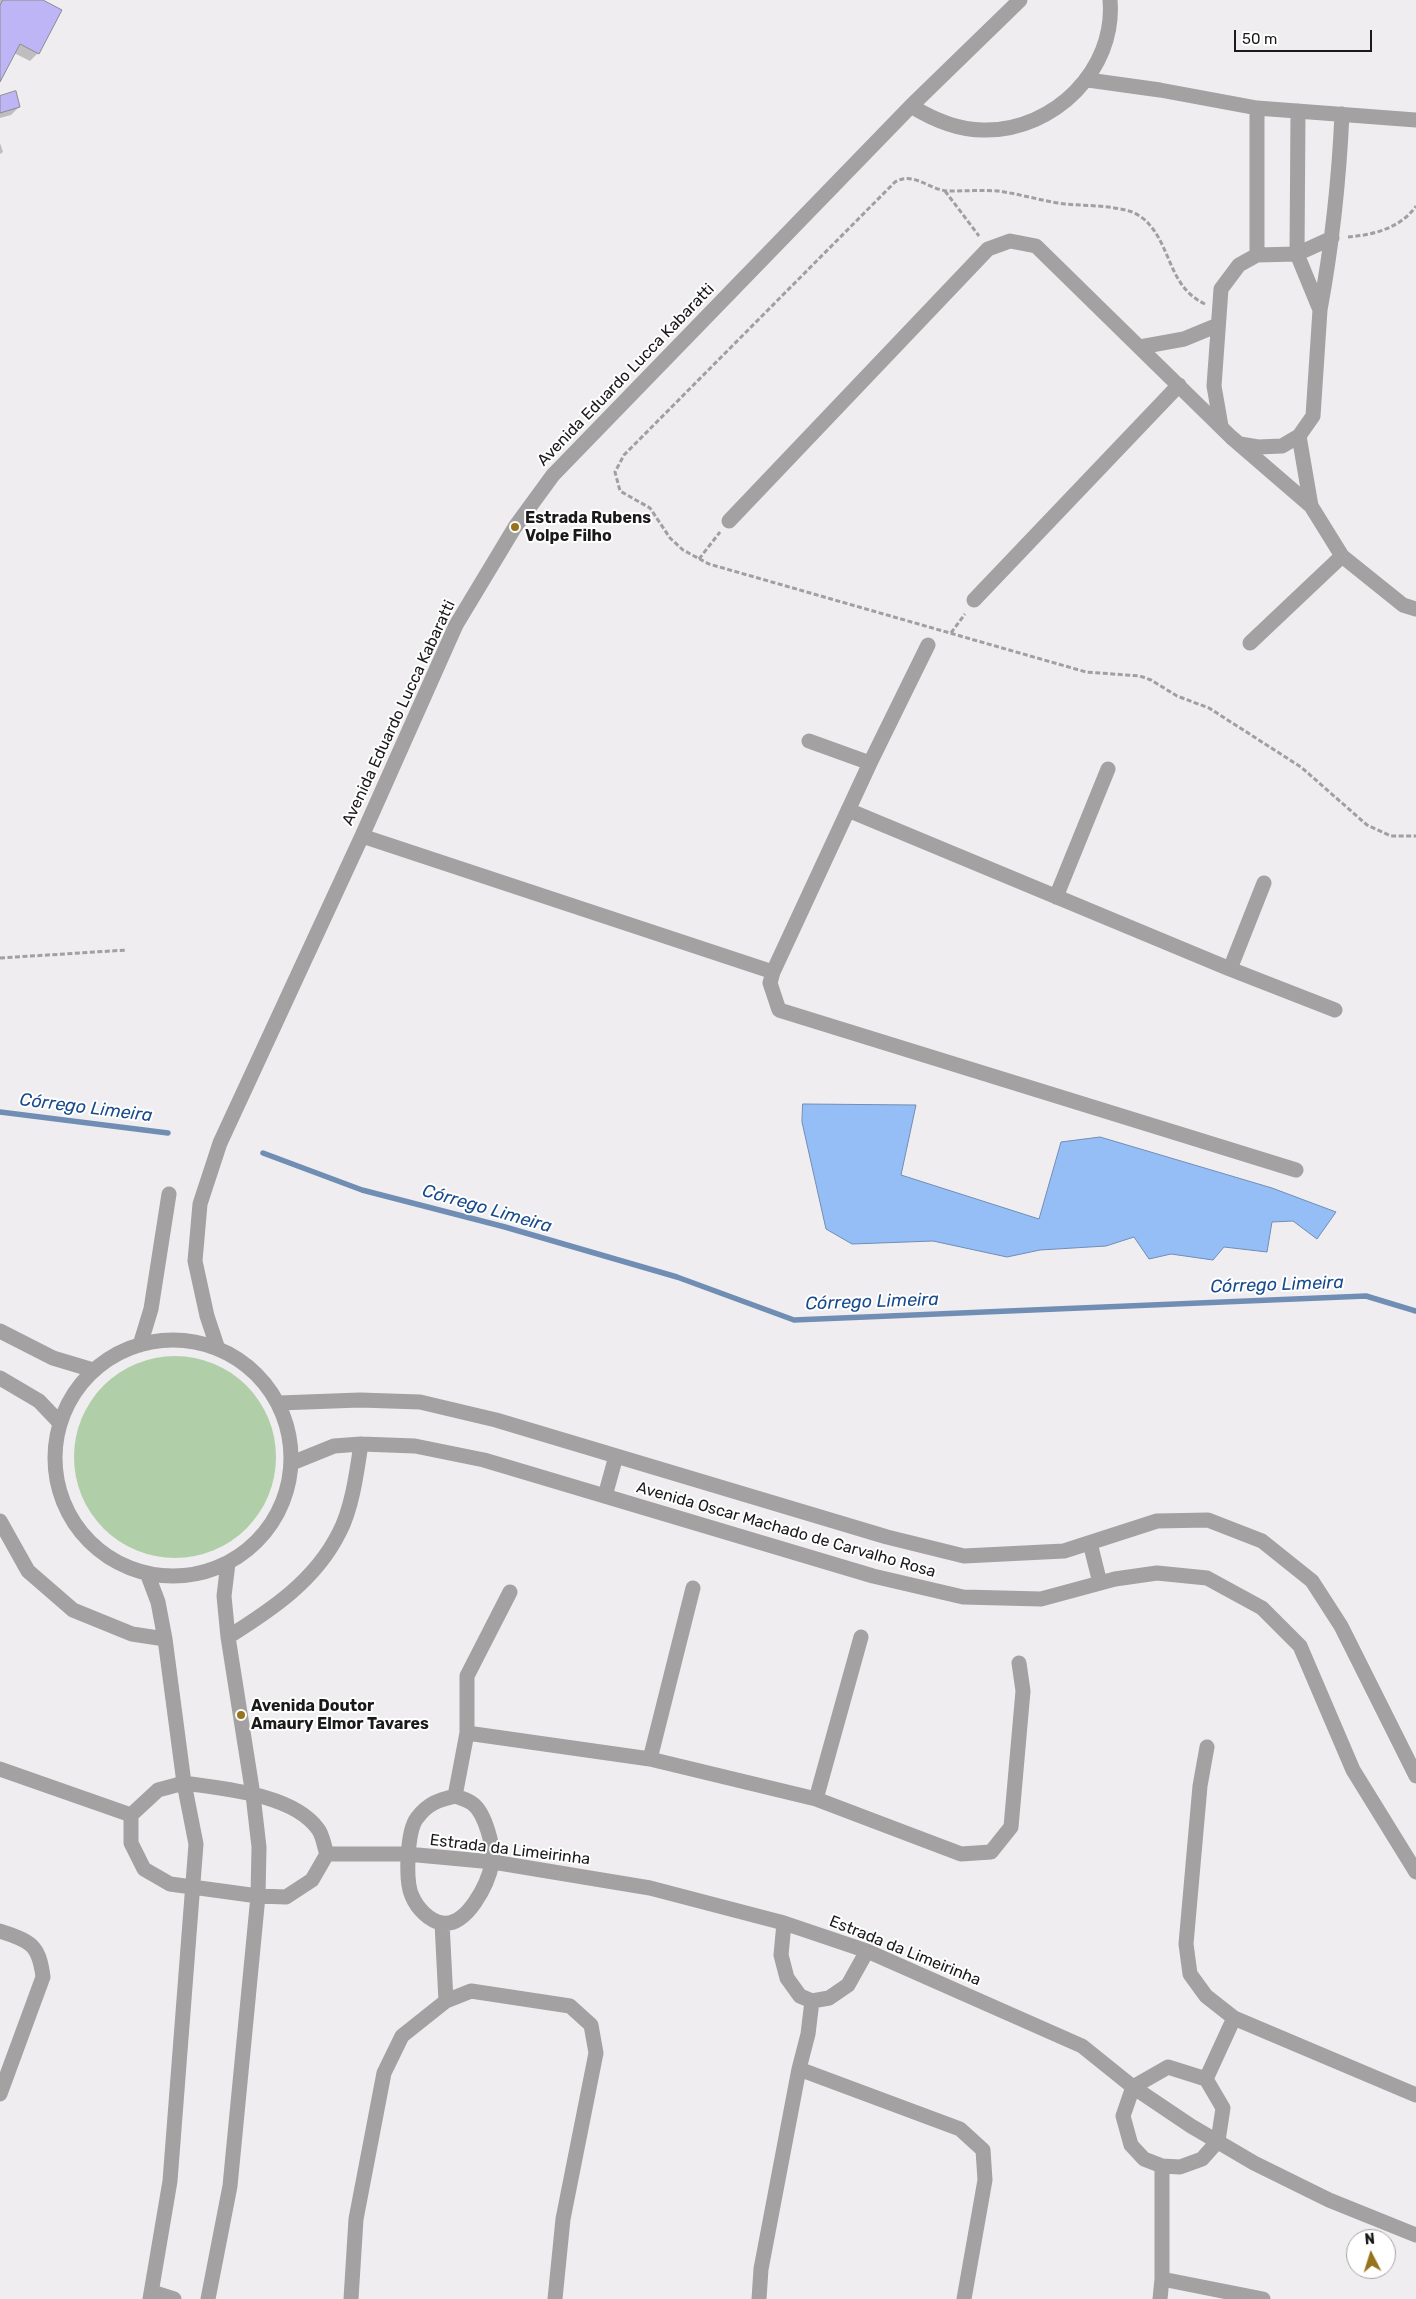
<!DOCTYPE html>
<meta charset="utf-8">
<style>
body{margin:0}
#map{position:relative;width:1416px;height:2299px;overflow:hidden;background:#efedf0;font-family:Rubik,sans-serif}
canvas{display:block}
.north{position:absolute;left:1346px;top:2229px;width:50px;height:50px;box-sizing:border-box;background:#fff;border:1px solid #a4a3a4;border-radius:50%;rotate:355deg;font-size:14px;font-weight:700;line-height:20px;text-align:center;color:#1b1a1b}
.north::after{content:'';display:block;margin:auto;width:18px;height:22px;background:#96731c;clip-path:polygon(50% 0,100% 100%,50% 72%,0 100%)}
.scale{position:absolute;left:1234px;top:30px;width:138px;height:22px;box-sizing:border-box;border:2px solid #1b1a1b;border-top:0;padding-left:6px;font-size:15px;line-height:18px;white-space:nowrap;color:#1b1a1b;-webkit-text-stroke:4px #fff;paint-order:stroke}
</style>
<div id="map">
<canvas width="1416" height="2299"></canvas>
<div class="north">N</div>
<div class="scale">50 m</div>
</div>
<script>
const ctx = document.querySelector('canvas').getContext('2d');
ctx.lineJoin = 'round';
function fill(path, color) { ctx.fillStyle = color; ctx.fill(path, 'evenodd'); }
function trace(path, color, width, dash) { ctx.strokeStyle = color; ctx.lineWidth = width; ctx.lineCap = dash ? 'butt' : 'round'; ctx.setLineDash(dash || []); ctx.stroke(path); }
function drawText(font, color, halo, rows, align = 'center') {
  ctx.font = font + ' Rubik,sans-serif'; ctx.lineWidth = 4; ctx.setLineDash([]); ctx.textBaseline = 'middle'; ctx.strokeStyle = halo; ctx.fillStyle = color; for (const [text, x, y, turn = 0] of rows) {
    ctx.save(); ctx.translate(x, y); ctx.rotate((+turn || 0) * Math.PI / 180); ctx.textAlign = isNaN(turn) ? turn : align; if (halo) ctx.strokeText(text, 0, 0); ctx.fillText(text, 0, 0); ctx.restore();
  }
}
fill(new Path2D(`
 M74 1457a101 101 0 1 1 202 0a101 101 0 1 1-202 0Z`), '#b0cea7');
const water = new Path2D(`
 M803 1104 916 1105 901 1175 1039 1219 1061 1142 1100 1137 1272 1188 1336 1212 1317 1239 1293 1221 1272 1222 1267 1252 1224 1247 1213 1260 1171 1254 1149 1259 1134 1237 1106 1246 1040 1250 1007 1257 933 1241 852 1244 826 1229 802 1122Z`);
fill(water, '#95bef6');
trace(water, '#708db4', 1);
fill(new Path2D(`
 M0 0H41L38 53 30 61 14 53 0 70Z
 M0 98 19 107 11 115 0 118Z
 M0 143 3 152 0 154Z`), '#0003');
trace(new Path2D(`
 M0 1112 168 1133
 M263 1153 362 1190 505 1227 677 1277 794 1320 1366 1296 1416 1311`), '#708db4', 5.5);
const building = new Path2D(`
 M3 0H43L62 10 39 54 20 44 0 82V6Z
 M16 91 20 107 0 113V96Z`);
fill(building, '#bdb5f6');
trace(building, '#8b8b8e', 1);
trace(new Path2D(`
 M945 191 979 236
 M1348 237C1373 235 1401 228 1416 206
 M1205 304C1169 287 1172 249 1148 223 1144 218 1134 212 1129 211 1108 205 1086 206 1065 204 1042 201 1020 194 998 191 981 190 965 191 948 191 929 190 914 171 895 182L624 455 615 472 620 491 650 508 670 538 683 550 709 564 1086 672 1140 676 1151 680 1177 696 1209 708 1301 767 1367 825 1391 836H1416
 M699 559 720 532
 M951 633 965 614
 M0 958 127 950`), '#a19fa2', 3, [5, 2.5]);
trace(new Path2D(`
 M1088 80 1160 90 1257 108 1416 120
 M911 106C934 120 959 131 986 130 1054 130 1116 70 1110 0
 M1298 111 1297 254 1332 238
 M1257 255V108
 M1320 310C1332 245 1339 180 1342 114
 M1140 347 1184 339 1218 325
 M1221 426 1214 386 1221 289 1239 265 1257 255 1297 254 1320 310 1313 416 1299 436 1282 446 1258 447 1240 444
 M1299 436 1311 506
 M729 521 988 249 1010 241 1036 246 1231 437 1311 506 1342 556 1403 605 1416 609
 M974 600 1179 385
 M1250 643 1342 556
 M928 645 870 763 773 972 770 983 779 1010 1296 1170
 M809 741 870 763
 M848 810 1230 969 1335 1010
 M362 836 773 972
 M1056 897 1108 769
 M1230 969 1264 883
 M0 1331 53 1358 93 1370
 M55 1458a118 118 0 1 1 236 0a118 118 0 1 1-236 0Z
 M140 1345 151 1309 169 1194
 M218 1349 207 1316 195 1261 200 1204 220 1143 362 836 456 625 515 527 553 475 911 106 1020 0
 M0 1378 39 1401 59 1422
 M279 1403 360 1400 420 1402 496 1420 887 1537 964 1556 1064 1551 1157 1521 1208 1520 1262 1541 1312 1581 1341 1626 1416 1776
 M292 1463 334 1446 361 1444 415 1446 484 1460 873 1576 963 1597 1041 1599 1115 1579 1157 1573 1207 1578 1262 1608 1300 1646 1353 1770 1416 1872
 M605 1496 616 1456
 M0 1521 28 1571 73 1610 132 1634 165 1639
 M1090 1543 1100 1583
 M147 1573 158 1602 165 1639 184 1783 196 1844 170 2181 150 2299
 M228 1637C271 1610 315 1581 339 1533 352 1509 357 1471 361 1444
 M467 1733 650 1759 816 1799 961 1854 991 1852 1011 1827 1023 1691 1019 1663
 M1207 1747 1200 1786 1186 1944 1190 1974 1206 1996 1234 2018 1416 2095
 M650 1759 693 1588
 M0 1769 131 1815
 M184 1783C224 1789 293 1794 318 1829 323 1835 324 1847 327 1854L312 1880 286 1897 258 1896 170 1884 144 1869 131 1843V1815L158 1790Z
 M455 1796C461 1798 468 1800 473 1804 485 1813 495 1849 492 1863 488 1884 467 1927 442 1923 429 1921 417 1908 412 1896 405 1881 407 1831 417 1818 428 1803 439 1800 455 1796Z
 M455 1796 467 1733V1676L510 1592
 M816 1799 861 1637
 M327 1854H407L493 1862 650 1888 784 1923 867 1951 1082 2046 1133 2087 1191 2126 1254 2163 1329 2200 1416 2235
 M442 1923 446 2001
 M784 1923 781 1955 787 1978 800 1996 812 2001 829 1998 848 1985 867 1951
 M0 1931C30 1941 39 1944 43 1977L0 2094
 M1168 2067 1206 2079 1223 2108 1218 2141 1202 2159 1180 2167 1162 2166 1144 2159 1131 2145 1123 2116 1133 2087Z
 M799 2069 960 2129 983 2150 985 2180 964 2299
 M1206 2079 1234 2018
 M1162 2279 1263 2299
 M152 2292 174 2299
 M208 2299 230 2186 258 1896 259 1847 253 1795 228 1637 224 1596 228 1563
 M351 2299 356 2219 384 2073 402 2036 446 2001 471 1991 570 2006 591 2025 596 2053 563 2219 555 2299
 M759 2299 761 2269 799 2069 808 2034 812 2001
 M1160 2299 1162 2279V2166`), '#a3a1a1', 15);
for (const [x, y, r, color] of [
 [515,527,5,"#96731c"],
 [241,1715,5,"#96731c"]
]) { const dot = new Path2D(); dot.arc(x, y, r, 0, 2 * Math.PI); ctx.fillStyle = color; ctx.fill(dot); trace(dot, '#fff', 2); }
drawText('16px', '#1b1a1b', '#fff', [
 ["Avenida Eduardo Lucca Kabaratti",626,375,-46],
 ["Avenida Eduardo Lucca Kabaratti",399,713,-65],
 ["Avenida Oscar Machado de Carvalho Rosa",786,1530,16],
 ["Estrada da Limeirinha",510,1850,7],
 ["Estrada da Limeirinha",905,1951,22]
]);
drawText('bold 16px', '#1b1a1b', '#fff', [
 ["Estrada Rubens",525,518],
 ["Volpe Filho",525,536],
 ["Avenida Doutor",251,1706],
 ["Amaury Elmor Tavares",251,1724]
], 'left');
drawText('italic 18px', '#174b8d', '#fff', [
 ["Córrego Limeira",86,1108,7],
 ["Córrego Limeira",487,1209,16],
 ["Córrego Limeira",1277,1285,-2],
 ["Córrego Limeira",872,1302,-2]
]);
</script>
